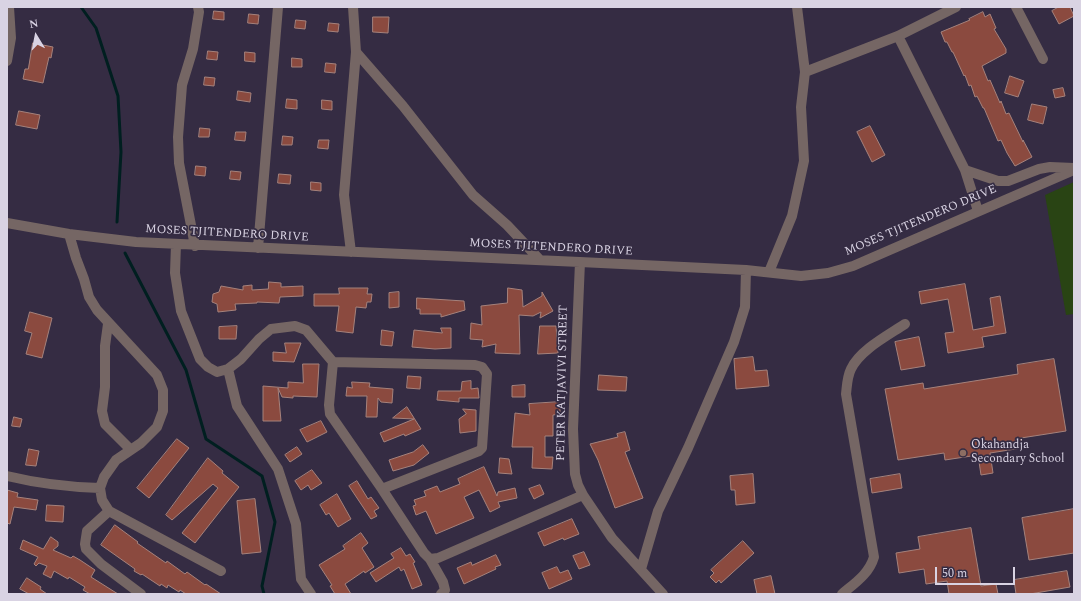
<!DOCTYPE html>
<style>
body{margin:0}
#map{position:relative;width:1081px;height:601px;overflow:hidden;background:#352c43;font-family:Spectral,serif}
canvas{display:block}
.frame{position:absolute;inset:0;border:8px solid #d9d3e3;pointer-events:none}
.north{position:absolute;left:16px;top:16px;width:40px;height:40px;-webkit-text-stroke:3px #352c43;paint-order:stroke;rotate:350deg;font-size:11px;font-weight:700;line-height:16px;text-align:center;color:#d9d3e3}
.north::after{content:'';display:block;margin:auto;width:14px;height:18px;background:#d9d3e3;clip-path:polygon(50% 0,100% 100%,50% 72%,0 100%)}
.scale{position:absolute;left:935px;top:567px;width:80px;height:18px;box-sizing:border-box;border:2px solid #d9d3e3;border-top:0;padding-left:5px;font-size:12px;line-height:14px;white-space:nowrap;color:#d9d3e3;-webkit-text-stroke:3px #352c43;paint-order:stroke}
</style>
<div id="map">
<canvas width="1081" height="601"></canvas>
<div class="frame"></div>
<div class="north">N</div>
<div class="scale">50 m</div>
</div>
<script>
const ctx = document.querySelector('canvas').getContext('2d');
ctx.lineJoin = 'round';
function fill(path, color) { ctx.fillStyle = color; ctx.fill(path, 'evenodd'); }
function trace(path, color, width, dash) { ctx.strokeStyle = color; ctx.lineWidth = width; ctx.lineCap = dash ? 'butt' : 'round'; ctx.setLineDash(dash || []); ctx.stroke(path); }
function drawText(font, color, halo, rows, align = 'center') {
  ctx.font = font + ' Spectral,serif'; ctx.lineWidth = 3.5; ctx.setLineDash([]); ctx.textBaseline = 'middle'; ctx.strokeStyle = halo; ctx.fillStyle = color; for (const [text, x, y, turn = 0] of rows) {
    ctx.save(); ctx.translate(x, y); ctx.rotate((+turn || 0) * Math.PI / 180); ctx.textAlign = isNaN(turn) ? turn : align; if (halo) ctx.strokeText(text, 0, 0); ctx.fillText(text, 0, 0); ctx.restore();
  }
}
fill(new Path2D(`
 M1074 182V314L1066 315 1045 195Z`), '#294414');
trace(new Path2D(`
 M81 7 96 28 118 96 121 152 117 222
 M125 253 186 370 206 439 262 476 275 522 262 586 264 594`), '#001f20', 3);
const building = new Path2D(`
 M1059 7H1070L1074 16 1059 24 1052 11Z
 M214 11 224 12V20L213 19Z
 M983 12 985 17 990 14 996 28 994 29 1006 49V53L982 66 988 81 990 80 1000 103 1001 101 1006 114 1009 113 1023 142V140L1032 157 1015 166 1007 153 1001 140 998 141 984 108H983L977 96 975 97 971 85 969 86 965 75 964 76 953 52H952L947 42H945L941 32 970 20 969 19Z
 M249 14 259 15 258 24 248 23Z
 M373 17H389L388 33 373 32Z
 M296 20 306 21 305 29 295 28Z
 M329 23 339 24 338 32 328 31Z
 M33 43 53 47 51 58 49 57 43 83 23 79 25 69H28Z
 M208 51 218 52 217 60 207 59Z
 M245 52 255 53V62L245 61Z
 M292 58 302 59V67H292Z
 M326 63 336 64 335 73 325 72Z
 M1010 76 1024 81 1018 97 1005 93Z
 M205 77 215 78 214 86 204 85Z
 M1063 88 1065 96 1055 98 1053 90Z
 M238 91 251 93 250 102 237 100Z
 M287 99 297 100V109L286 108Z
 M322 100 332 101V110L322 109Z
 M1032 104 1047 107 1043 124 1028 120Z
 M19 111 40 115 37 129 16 125Z
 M870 126 885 155 872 162 857 132Z
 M200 128 210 129 209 137H199Z
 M236 132H246L245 141 235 140Z
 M283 136 293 137 292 145H282Z
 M319 140H329L328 149 318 148Z
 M196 166 206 167 205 176 195 175Z
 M231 171 241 172 240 180 230 179Z
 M279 174 291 175 290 184 278 183Z
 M311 182 321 183V191L311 190Z
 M269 282 281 283V287L303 286V296L280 297 279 303 257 302V303L235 304 236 310 218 312 217 304 212 302 213 294 219 292 221 286 243 290V286L252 285V290L268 289Z
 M965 284 973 330 994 326 990 298 1000 296 1006 333 982 337 984 347 948 353 945 333 954 332 948 299 921 304 919 292Z
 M339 288H368L367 294H372L371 302H367L366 308 356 307 353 333 336 331 339 306H314V294H339Z
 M508 288 522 290 523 307 542 296V292L553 311 540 318 541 312 533 316 519 315 520 354 495 353 496 344 482 347 483 340 470 339 471 323 482 325 481 306 507 303Z
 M399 292V307L389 308V293Z
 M417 298 464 301 465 310 441 317V314H420V309H417Z
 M30 312 52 318 42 358 26 354 32 333 25 331Z
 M237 326 236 339H219V327Z
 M540 326H556L558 353 538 354Z
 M441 328H451V348L435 349 412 347 414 330 442 333Z
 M382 330 394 332 392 346 381 345Z
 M919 337 925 366 901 370 895 342Z
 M285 343H301L294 362 273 361V352L286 353Z
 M753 357 755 371 767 370 769 386 736 389 734 359Z
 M1054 359 1066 431 1021 438 1022 448 990 453 993 473 981 475 978 455 945 460 944 453 898 460 885 389 923 383 924 389 1018 374 1017 365Z
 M303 364H319L317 397 293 396V398L282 397 278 388 281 421H263V386L288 388V382L303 383Z
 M599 375 627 377 626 391 598 390Z
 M408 376 421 377 420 389 407 388Z
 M471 381V389L478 388 479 398H459V402L437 400 438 391H461L462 382Z
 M352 382 370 383 369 387 393 389 392 403 381 402 378 398 377 417H366L367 396H346L347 387 352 388Z
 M525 385V397H512V386Z
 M560 402V414L553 415V436H545V457H553L552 469 532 468 533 447H512L515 413 530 415 529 404Z
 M407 407 421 429 405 436 404 434 384 442 380 433 414 419 393 418Z
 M463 409 476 410V431L460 433 459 419 466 414Z
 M14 417 22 419 20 427 12 426Z
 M321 421 327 432 307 442 300 430Z
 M625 432 630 450 625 452 643 498 615 508 598 460 590 444 618 437 617 434Z
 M177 439 189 448 149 498 137 488Z
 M423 445 429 453 414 465 393 471 389 460 413 452Z
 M297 447 302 454 290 462 285 455Z
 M29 449 39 451 36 466 26 465Z
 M208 458 223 471 222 473 239 487 195 543 182 533 218 488 213 484 172 520 166 515Z
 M500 458 509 459 512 474 499 473Z
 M484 467 497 496 498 492 515 488 517 498 498 502 500 507 490 512 479 490 464 497 474 518 436 534 426 511 416 515 413 506 416 505 414 500 426 496 424 491 437 486 440 492 460 484 458 479Z
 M312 470 322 483 311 490 308 485 301 490 295 481Z
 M753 474 755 503 736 505 735 490H731L730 476Z
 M900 474 902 488 872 493 870 479Z
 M357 481 368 499 371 497 379 508 374 511 377 516 371 519 349 486Z
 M540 485 544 494 534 499 529 489Z
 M7 490 18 493 17 497 38 500 36 510 14 507 10 524 7 523Z
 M337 494 351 519 338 527 329 513 326 515 320 505Z
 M255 499 261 552 242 554 237 501Z
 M47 505 64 506 63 522 46 521Z
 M1074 509V553L1029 560 1022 518Z
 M572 519 579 534 564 540 563 538 544 546 538 533Z
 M115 525 138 542 137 543 166 563 167 561 185 574 187 572 205 585 206 584 221 594H186L180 590 179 592 168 585 167 588 161 584 160 586 142 574 141 575 134 571 135 569 101 545Z
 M971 528 981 586 996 584 998 594H949L947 581 926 584 924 569 899 573 896 553 920 549 918 537Z
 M361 533 368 543 362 548 374 567 365 573 364 571 345 584 351 594H335L330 586 332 585 319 565 345 549 343 546Z
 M51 537 58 542V546L53 550 71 558 73 556 80 560 95 570 91 577 118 594H90L83 590 85 587 69 577 68 579 54 571 51 578 43 574 47 566 39 563 36 566 34 564 38 557 20 549 23 540 43 549Z
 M743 541 754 553 721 583 719 580 716 583 710 577 714 573 711 570Z
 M401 548 406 556 410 554 415 562 413 563 422 585 412 589 404 569 401 571 399 567 376 582 370 573 394 558 391 554Z
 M584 552 590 565 579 569 573 556Z
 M496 555 501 565 495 567 496 569 464 584 457 568 471 562 472 565Z
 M557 567 560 573 568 570 572 579 549 589 542 573Z
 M1067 571 1070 587 1030 594H1016L1014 580Z
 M771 576 775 594H757L754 580Z
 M27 578 41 587 40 589 47 594H29L20 589Z`);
fill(building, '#8b4a3f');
trace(building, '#a5827c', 1);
trace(new Path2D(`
 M1016 7 1043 59
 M898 36 965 170 978 211
 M356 52 403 106 473 195 507 225 540 260
 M7 61 11 38 9 7
 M805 72 898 36 956 7
 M965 170 998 181H1008L1039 169 1050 167 1074 168
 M7 223 69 234 136 242 580 262 746 270 801 276 828 273 853 266 1074 170
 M176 244 175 273 181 311 200 359 208 367 217 372 228 369 241 359 259 339 271 329 295 326 306 330 333 362 329 405 330 414 382 489 424 553 430 559 438 558 583 495
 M195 246 179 163 178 137 182 85 193 49 199 12 198 7
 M258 248 278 7
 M351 252 344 195 356 52 353 7
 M580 262 573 429 575 474 578 485 583 495 612 538 663 594
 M769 272 792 216 804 161 801 107 805 72 797 7
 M108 324 105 346V387L102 411 105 424 131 450
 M333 362 475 365 482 367 487 374 482 448 479 451 382 489
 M228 369 237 406 278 469 296 524 301 579 311 594
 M7 476C40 484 66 487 100 488L104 477 116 460 141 443 157 427 163 411V390L157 375 97 310 89 297 84 279 76 258 69 234
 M100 488 102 500 109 511 221 571
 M109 511 87 531 85 544 86 549 101 564 141 594
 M430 559 443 582 445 590 441 594
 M641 569 658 511 688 448 734 342 745 307 746 270
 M842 594C855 583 869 574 874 557L846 394C847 386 847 377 851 369 860 350 887 336 905 324`), '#756664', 10);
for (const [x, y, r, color] of [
 [963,453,4,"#8d6e63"]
]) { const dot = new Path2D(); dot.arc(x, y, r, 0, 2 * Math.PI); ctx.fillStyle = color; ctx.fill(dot); trace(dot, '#352c43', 1.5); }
drawText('12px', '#d9d3e3', '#352c43', [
 ["MOSES TJITENDERO DRIVE",921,221,-23],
 ["MOSES TJITENDERO DRIVE",227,234,3],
 ["MOSES TJITENDERO DRIVE",551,248,3],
 ["PETER KATJAVIVI STREET",563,383,-89]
]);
drawText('12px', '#d9d3e3', '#352c43', [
 ["Okahandja",971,446],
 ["Secondary School",971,460]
], 'left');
</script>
